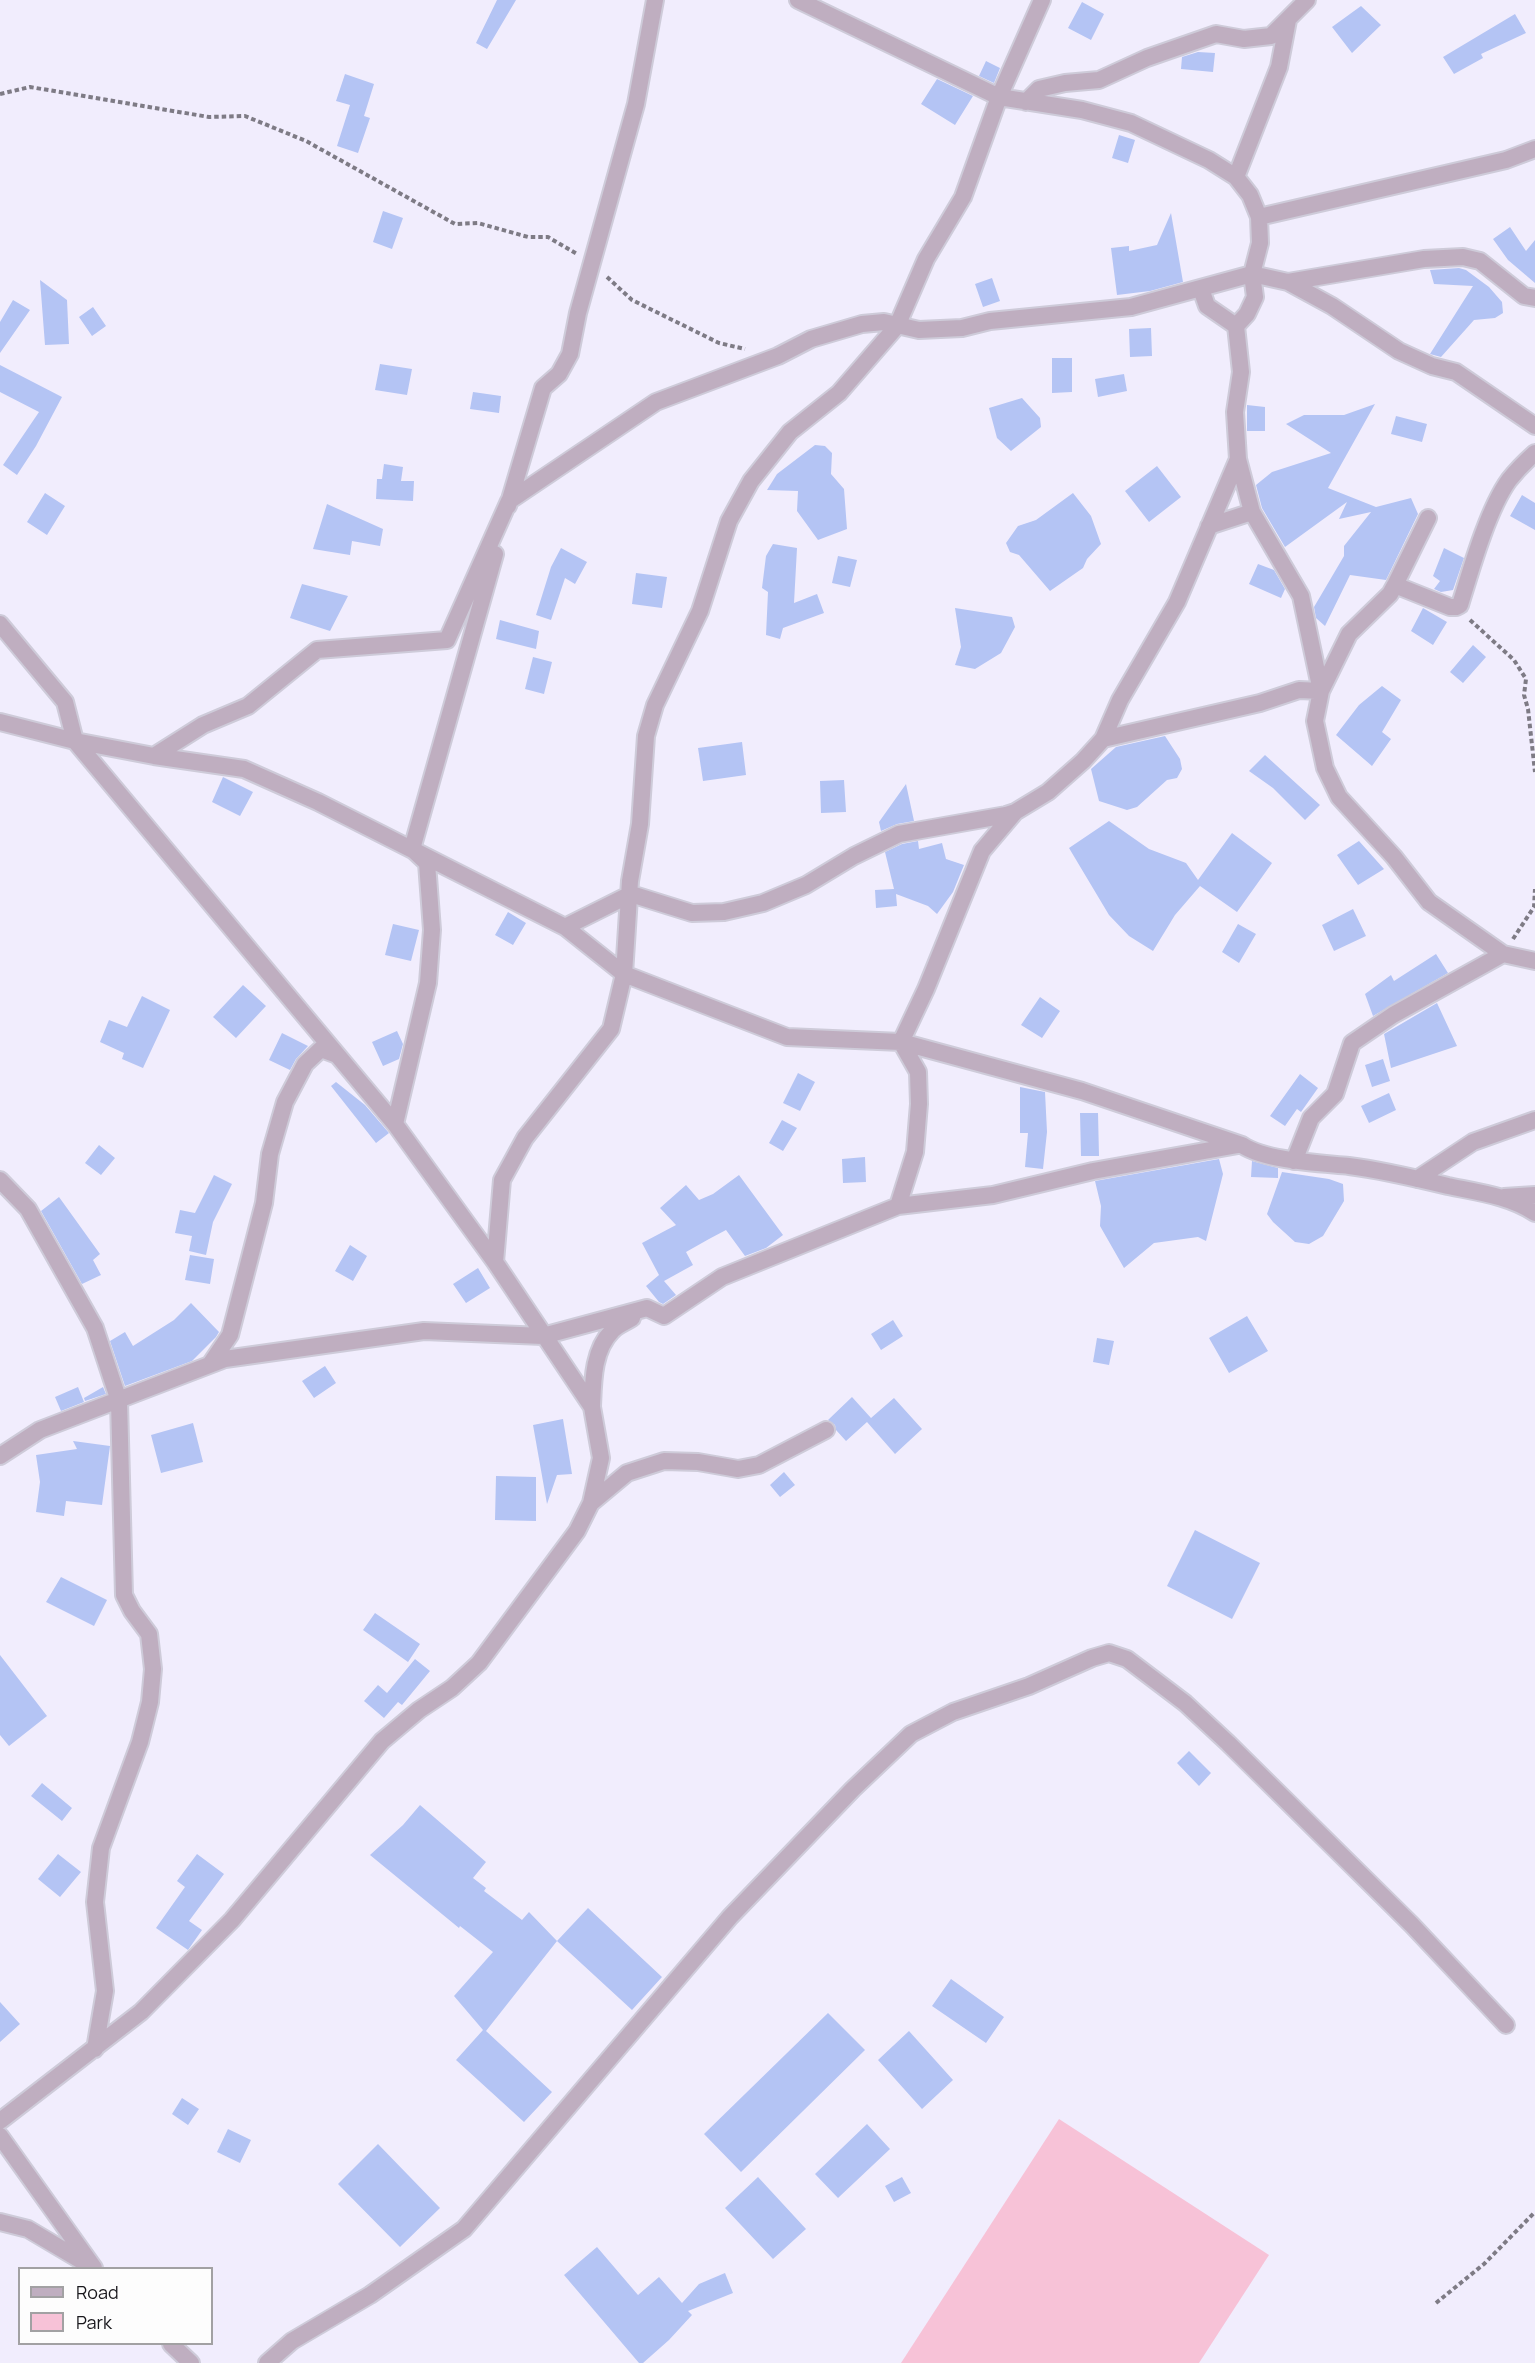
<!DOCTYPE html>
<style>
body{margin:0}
#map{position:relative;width:1535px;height:2363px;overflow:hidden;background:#f1edfd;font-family:Manrope,sans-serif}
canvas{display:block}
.legend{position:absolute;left:18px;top:2267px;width:195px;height:78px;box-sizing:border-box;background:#fdfdfd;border:2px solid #a2a1a3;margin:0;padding:8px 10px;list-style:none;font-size:18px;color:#19181d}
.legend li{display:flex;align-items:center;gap:12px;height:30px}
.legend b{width:30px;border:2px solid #a2a1a3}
</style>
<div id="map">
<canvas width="1535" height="2363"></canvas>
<ul class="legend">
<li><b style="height:8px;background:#bfaec0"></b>Road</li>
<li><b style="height:16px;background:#f7c2d7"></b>Park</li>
</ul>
</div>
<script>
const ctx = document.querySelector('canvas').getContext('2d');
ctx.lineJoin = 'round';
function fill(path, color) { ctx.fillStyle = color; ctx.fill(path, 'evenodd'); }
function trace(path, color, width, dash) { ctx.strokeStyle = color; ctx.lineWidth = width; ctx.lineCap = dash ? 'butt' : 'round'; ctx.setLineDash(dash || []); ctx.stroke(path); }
fill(new Path2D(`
 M1059 2119 1269 2255 1199 2363H901Z`), '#f7c2d7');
fill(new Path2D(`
 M497 0H516L487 49 476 43Z
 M1082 2 1104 14 1091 40 1068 28Z
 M1361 6 1381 25 1352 53 1332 27Z
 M1515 14 1526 33 1481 54 1483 58 1454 74 1443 57Z
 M1198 52 1215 53 1213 72 1181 69 1182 57Z
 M986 61 1000 68 994 83 979 76Z
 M345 74 374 84 364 116 370 118 358 153 337 146 350 105 336 101Z
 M937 79 973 96 955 125 921 104Z
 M1119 135 1135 140 1128 163 1112 158Z
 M383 211 403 218 392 249 373 242Z
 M1171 213 1183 282 1150 291 1117 295 1111 248 1129 246V251L1157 245Z
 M1510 227 1526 251 1535 240V283L1508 260 1493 239Z
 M1459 268 1466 270 1489 287 1502 302 1503 313 1495 318 1474 320 1441 357 1430 354 1473 286 1434 284 1430 270Z
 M992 278 1000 301 983 307 975 284Z
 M40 280 67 300 69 344 45 345Z
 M13 300 30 310 0 353V322Z
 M93 307 106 326 92 336 79 317Z
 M1151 328 1152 356 1130 357 1129 329Z
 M1052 358H1072V392L1052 393Z
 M380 364 412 369 407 395 375 390Z
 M0 365 62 397 36 446 17 475 3 465 39 412 0 392Z
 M1124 374 1127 391 1098 397 1095 379Z
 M473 392 501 396 499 413 470 409Z
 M1022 398 1040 418 1041 427 1011 451 997 438 989 408Z
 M1375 404 1328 488 1376 507 1411 498 1418 514 1386 580 1350 575 1325 626 1316 618 1314 607 1344 556V546L1371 512 1339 519 1347 502 1285 547 1262 508 1256 485 1272 472 1331 453 1286 424 1304 415H1344Z
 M1247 405 1265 407V431H1247Z
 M1396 416 1427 424 1422 442 1391 434Z
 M815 445 825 446 832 453 831 474 844 489 847 529 818 540 797 511 798 491 767 490 777 474Z
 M384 464 403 467 401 481H414L413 501 376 499 377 479H382Z
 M1157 466 1181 497 1149 522 1125 491Z
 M45 493 65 506 47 535 27 522Z
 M1073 493 1091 516 1101 544 1087 559 1083 568 1050 591 1019 555 1010 552 1006 543 1018 526 1036 520Z
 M1522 495 1535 503V530L1510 516Z
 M327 504 383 529 380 546 352 541 350 555 313 549Z
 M773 544 797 548 794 603 817 594 824 613 783 628 780 639 766 635 768 592 762 588 766 556Z
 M561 548 587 562 575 584 565 578 551 620 536 615 551 567Z
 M1444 548 1464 558 1453 590 1441 592 1434 589 1440 581 1433 576Z
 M838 556 857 560 850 587 832 583Z
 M1258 564 1274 570 1285 589 1281 598 1249 584Z
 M636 573 667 577 662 608 632 604Z
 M302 584 348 596 330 631 290 618Z
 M955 608 1012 617 1015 627 1001 653 975 669 955 665 961 647Z
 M1423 608 1447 622 1433 645 1411 631Z
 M500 620 539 631 536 649 496 639Z
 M1473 645 1486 657 1463 683 1450 672Z
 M533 657 552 662 544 694 525 689Z
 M1382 686 1401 700 1382 732 1391 739 1372 766 1336 735 1359 705Z
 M1165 736 1180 759 1182 769 1177 778 1167 780 1137 807 1127 810 1099 801 1091 769 1116 747Z
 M742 742 746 775 703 781 698 748Z
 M1265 755 1320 805 1305 820 1273 788 1249 771Z
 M223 777 253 792 240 816 212 802Z
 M844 780 846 812 821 813 820 781Z
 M906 784 914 821 897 824 881 831 879 822Z
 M1109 821 1149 849 1186 863 1198 880 1232 833 1272 863 1237 912 1200 886 1175 915 1153 951 1129 936 1109 915 1069 848Z
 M918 841 919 849 942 843 946 859 964 865 953 892 937 914 928 906 896 894 897 906 876 908 875 890 894 889 885 852 902 844Z
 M1359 841 1384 869 1358 885 1337 855Z
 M1353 909 1366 936 1334 951 1322 925Z
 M508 912 526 923 513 945 495 935Z
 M393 924 419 930 411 961 385 955Z
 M1238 924 1256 934 1239 963 1222 952Z
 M1436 954 1448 973 1373 1016 1365 994 1391 975 1394 981Z
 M243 985 266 1006 236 1038 213 1017Z
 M142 996 170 1010 143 1068 122 1059 124 1053 100 1042 109 1020 127 1027Z
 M1040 997 1060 1011 1042 1038 1021 1025Z
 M1437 1003 1457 1046 1391 1068 1384 1034Z
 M397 1031 403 1044 399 1059 383 1066 372 1042Z
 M282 1033 308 1046 296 1059 290 1070 269 1060Z
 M1383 1059 1390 1081 1372 1087 1365 1065Z
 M798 1073 815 1082 800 1111 783 1103Z
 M1300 1074 1318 1088 1301 1112 1297 1109 1285 1126 1270 1116Z
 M336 1082 365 1105 389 1133 376 1143 331 1086Z
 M1020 1087 1045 1092 1047 1132 1043 1169 1025 1167 1028 1133H1020Z
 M1389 1093 1396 1110 1369 1123 1361 1106Z
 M1080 1113H1098L1099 1156H1081Z
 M782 1120 797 1128 783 1151 769 1143Z
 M99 1145 115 1158 101 1175 85 1163Z
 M865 1157 866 1182 843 1183 842 1159Z
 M1219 1159 1223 1174 1206 1241 1198 1237 1154 1243 1124 1268 1100 1226 1101 1206 1095 1181Z
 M1252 1161 1278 1168V1178L1251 1177Z
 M1282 1172 1329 1179 1343 1184 1344 1201 1323 1236 1309 1244 1295 1242 1273 1222 1267 1214Z
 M214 1175 232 1184 213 1222 206 1255 189 1251 192 1236 175 1233 180 1210 195 1213Z
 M739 1175 783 1235 766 1248 745 1256 726 1230 709 1239 686 1252 693 1265 664 1281 676 1295 663 1304 659 1302 646 1286 659 1275 642 1243 676 1225 660 1208 686 1185 699 1200 713 1194Z
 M59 1197 100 1254 93 1260 101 1275 82 1284 41 1211Z
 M350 1245 367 1256 353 1281 335 1271Z
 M190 1255 214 1259 210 1284 185 1280Z
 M478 1268 490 1288 466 1303 453 1284Z
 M191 1303 219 1332 216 1337 192 1361 125 1386 110 1341 125 1332 133 1346 174 1320Z
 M1247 1316 1268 1351 1229 1373 1209 1338Z
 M893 1320 903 1336 881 1350 871 1334Z
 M1097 1338 1114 1341 1109 1365 1093 1362Z
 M325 1366 336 1383 314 1398 302 1381Z
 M78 1387 84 1402 61 1411 55 1397Z
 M103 1387 106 1394 85 1401 84 1398Z
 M852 1397 871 1418 894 1398 922 1429 895 1454 867 1422 846 1441 836 1430 835 1425 828 1420Z
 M563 1419 572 1474 557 1475 547 1504 533 1425Z
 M193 1423 203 1462 161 1473 151 1435Z
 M73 1441 110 1446 102 1505 66 1501 64 1516 36 1512 40 1482 36 1455 77 1449Z
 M784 1472 795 1485 780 1497 770 1485Z
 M496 1476 536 1477V1521L495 1520Z
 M1195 1530 1260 1563 1232 1619 1167 1586Z
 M61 1577 107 1600 94 1626 46 1602Z
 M375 1613 420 1644 408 1662 363 1630Z
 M0 1655 47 1716 9 1746 0 1735Z
 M415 1659 430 1671 402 1705 398 1702 384 1718 364 1701 378 1685 387 1693Z
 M1189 1751 1211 1773 1199 1786 1177 1763Z
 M42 1783 72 1808 62 1821 31 1796Z
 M420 1805 486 1862 473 1878 486 1888 484 1891 522 1920 529 1912 557 1941 486 2031 552 2092 524 2122 456 2060 483 2030 454 1996 493 1952 460 1926 459 1928 370 1855 403 1825Z
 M58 1854 81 1872 60 1897 38 1879Z
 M197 1854 224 1874 189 1921 202 1930 188 1950 156 1928 185 1887 177 1881Z
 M588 1908 662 1977 632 2010 557 1941Z
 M951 1979 1004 2017 986 2043 932 2006Z
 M0 2002 20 2024 0 2042Z
 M828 2013 865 2050 741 2172 704 2134Z
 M909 2031 953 2080 922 2109 878 2060Z
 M182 2098 199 2109 188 2125 172 2114Z
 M867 2124 890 2149 838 2198 815 2174Z
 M228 2129 251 2140 240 2163 217 2152Z
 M378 2144 440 2208 400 2247 338 2184Z
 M758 2177 806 2229 773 2259 725 2208Z
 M902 2177 911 2193 894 2202 885 2186Z
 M597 2247 638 2295 659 2277 682 2303 699 2284 725 2273 733 2293 688 2311 692 2315 669 2340 643 2363H639L564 2275Z`), '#b4c4f4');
const street = new Path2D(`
 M798 0 999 97 1082 110 1131 123 1209 160 1236 177 1250 195 1259 217 1260 243 1252 274 1255 297 1247 314 1236 326 1241 372 1235 412 1238 459 1252 512 1301 596 1321 691 1315 721 1325 768 1339 797 1394 857 1429 902 1503 954 1535 961
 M1026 102 1039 89 1065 83 1099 80 1147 58 1216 34 1244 39 1271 36 1307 0
 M1236 177 1279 67 1288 20
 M1259 217 1506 160 1535 149
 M1288 282 1332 306 1399 351 1432 366 1456 372 1535 426
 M1201 289 1207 306 1236 326
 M508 506 543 388 559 374 570 354 578 313 636 104 655 0
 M1209 526 1252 512
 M1395 585 1450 607H1456L1460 605C1471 569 1488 509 1509 480 1517 470 1526 461 1535 453
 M0 624 65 702 75 741 395 1124 495 1262 592 1407 601 1458 591 1503 577 1531 479 1663 452 1688 419 1710 382 1741 232 1920 141 2012 0 2121
 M0 722 75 741 154 756 244 769 318 802 565 927 624 974 787 1037 901 1042 1082 1091 1242 1145C1266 1161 1319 1163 1349 1166 1382 1170 1415 1178 1448 1186 1477 1192 1510 1196 1535 1213
 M1103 739 1120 700 1177 602 1238 459
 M154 756 203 725 248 706 317 650 447 640 509 501 656 402 778 356 811 339 862 324 884 322 919 330 962 328 990 321 1131 307 1252 274 1288 282 1424 259 1463 257 1480 261 1524 296 1535 298
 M565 927 631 894 692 913 724 912 763 903 806 885 854 856 899 834 1006 815 1015 812
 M395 1124 428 983 432 930 427 863 412 849 495 554
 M1294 1161 1311 1118 1335 1094 1352 1043 1393 1015 1503 954
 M1417 1179 1473 1142 1535 1120
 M0 1180 28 1209 95 1328 119 1401 124 1595 132 1611 149 1634 153 1669 150 1702 140 1742 101 1848 95 1902 105 1991 95 2049
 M1504 1197 1535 1195
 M898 1206 915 1152 919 1104 918 1072 901 1042 926 989 982 851 1015 812 1048 792 1083 761 1103 739 1260 703 1299 690 1321 691 1349 634 1390 594 1395 585 1428 518
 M495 1262 502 1180 525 1138 611 1029 624 974 630 881 640 824 646 736 655 705 700 611 729 521 751 481 790 432 839 393 897 326 926 259 963 197 999 97 1042 0
 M211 1363 230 1335 264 1203 270 1154 285 1102 305 1064 321 1049 337 1055
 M592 1407C593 1381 593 1350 612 1331 617 1325 626 1322 632 1318
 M0 1456 40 1430 225 1359 424 1331 543 1336 647 1308 664 1316 722 1277 898 1206 993 1195 1093 1171 1238 1145
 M591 1503 627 1473 664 1461 698 1462 738 1469 759 1465 826 1430
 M0 2136 94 2268
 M0 2222 28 2229 87 2264
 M171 2344 191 2363
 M267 2363 292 2341 370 2295 464 2229 730 1917 853 1789 911 1734 953 1712 1029 1686 1092 1658 1109 1653 1127 1659 1185 1703 1228 1743 1412 1925 1506 2025`);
trace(street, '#cecbd9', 20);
trace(new Path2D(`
 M0 94 30 87 209 117 245 116 306 141 455 224 478 223 528 237H548L577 254
 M607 277 632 300 719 343 745 349
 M1470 620 1514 660 1526 679 1524 695 1528 709 1535 772
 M1513 939 1534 907 1535 889
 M1436 2303 1484 2264 1535 2212`), '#7e7b85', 4, [4.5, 3]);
trace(street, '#bfaec0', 16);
</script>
